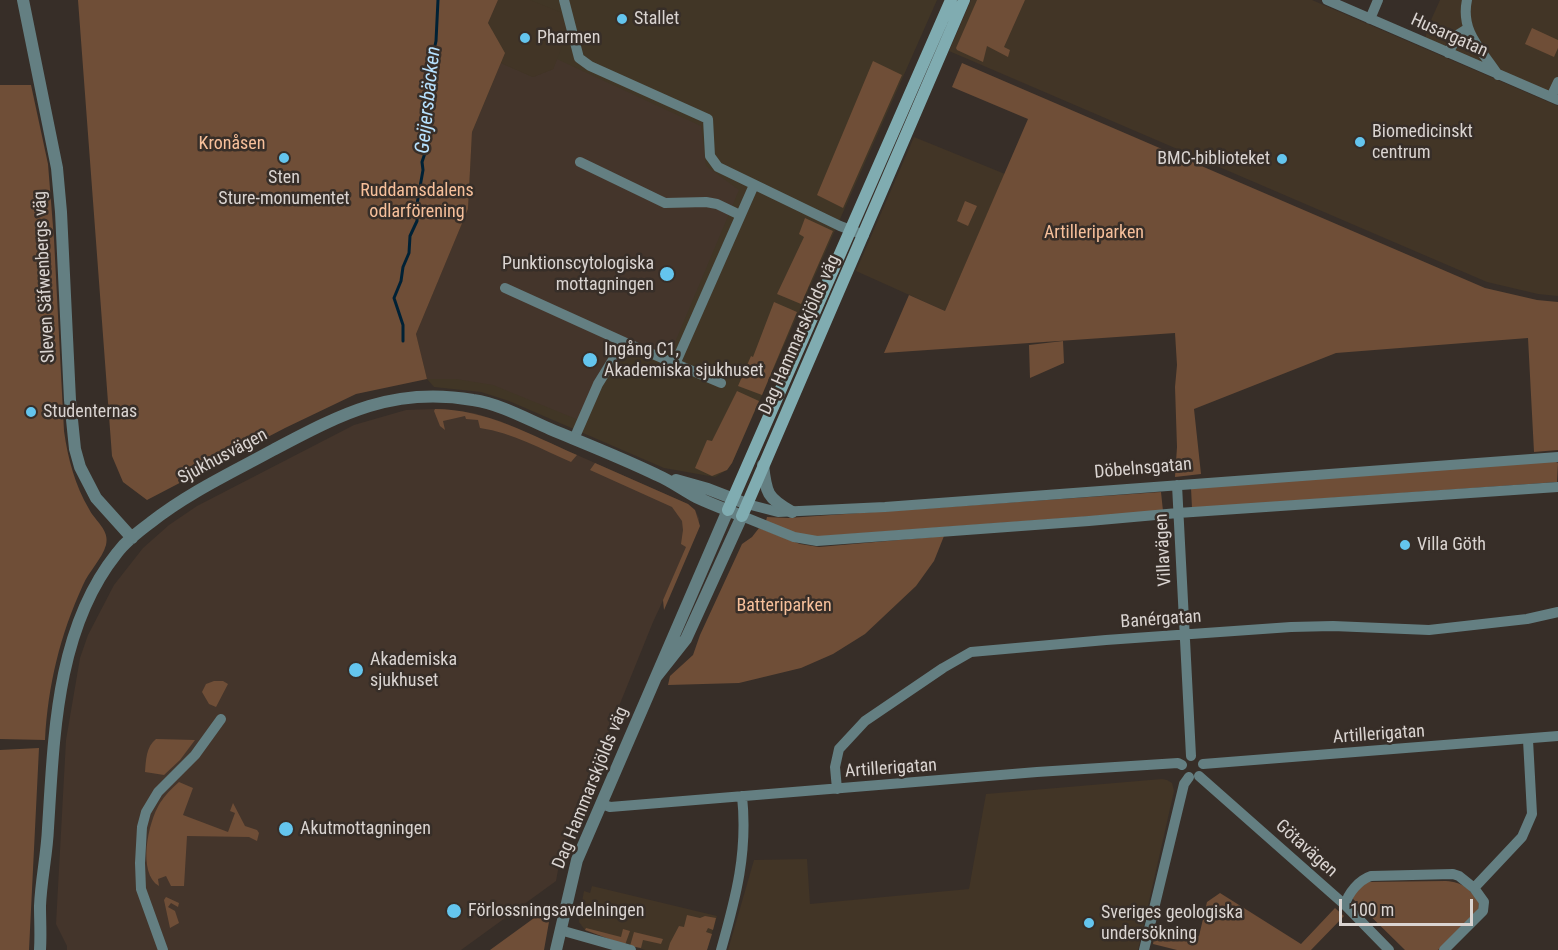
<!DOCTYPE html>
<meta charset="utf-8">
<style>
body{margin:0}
#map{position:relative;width:1558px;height:950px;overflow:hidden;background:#372e28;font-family:"Roboto Condensed",sans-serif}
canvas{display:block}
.scale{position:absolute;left:1339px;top:899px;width:134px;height:27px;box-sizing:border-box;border:3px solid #dad4d1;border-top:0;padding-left:8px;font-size:18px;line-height:21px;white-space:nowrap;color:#dad4d1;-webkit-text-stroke:4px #372e28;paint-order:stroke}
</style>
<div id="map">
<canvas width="1558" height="950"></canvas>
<div class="scale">100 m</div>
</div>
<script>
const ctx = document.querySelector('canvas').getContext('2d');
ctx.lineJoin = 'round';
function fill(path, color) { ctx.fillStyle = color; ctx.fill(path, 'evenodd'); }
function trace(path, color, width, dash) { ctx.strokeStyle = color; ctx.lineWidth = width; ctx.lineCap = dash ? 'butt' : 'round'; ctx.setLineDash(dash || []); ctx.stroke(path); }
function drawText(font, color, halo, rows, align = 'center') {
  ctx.font = font + ' "Roboto Condensed",sans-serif'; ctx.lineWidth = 5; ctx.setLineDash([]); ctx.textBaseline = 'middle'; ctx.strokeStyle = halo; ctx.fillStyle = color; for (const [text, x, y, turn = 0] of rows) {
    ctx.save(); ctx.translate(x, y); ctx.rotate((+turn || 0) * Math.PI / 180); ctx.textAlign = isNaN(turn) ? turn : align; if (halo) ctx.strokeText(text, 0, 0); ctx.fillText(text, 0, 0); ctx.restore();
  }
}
fill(new Path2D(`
 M498 0H937L732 463 727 470 715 477 664 468 509 401 481 392 434 387 427 379 416 334 468 209 472 132Z`), '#413626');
fill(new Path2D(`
 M557 59 701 126 706 166 739 190 671 352H619L581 421 493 385 456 379H427L416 334 468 209 472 132 501 63 533 77 553 69Z
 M435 409 474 413 500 421 688 504 695 510 699 518V523L653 622 598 758 560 859 556 881 461 950H67V946L56 924 66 740 80 658 88 635 114 585 143 548 169 525 197 506 354 425 406 410Z`), '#44352b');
fill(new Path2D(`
 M498 0H530L560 12 568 32 553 69 533 77 501 63 505 53 488 23Z
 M971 0H1312L1558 106V296L1538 294 1487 282 949 51Z
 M1440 0H1558V97L1425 40 1427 29Z
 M914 137 1005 174 945 311 856 271Z
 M1162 779 1167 780 1172 783 1174 791 1138 950H728L754 860 807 859 810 904 969 889 986 794Z
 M592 886 717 916 707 950H645L585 930 579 922 580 912 584 891 590 893Z`), '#423526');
fill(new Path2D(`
 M78 0H498L488 23 505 53 472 132 468 209 416 334 427 379 356 394 285 428 147 500 123 482 112 456Z
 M977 0H1025L1004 47 1010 50 1008 57 987 46 983 62 957 50 956 48Z
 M1532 28 1558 40V48L1554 57 1525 44Z
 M873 61 902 75 843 208 817 195Z
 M962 63 1485 288 1537 300 1558 302V450L1534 452 1528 338 1336 353 1194 409 1201 474 1175 477 1177 447 1175 387 1177 365 1175 333 884 353 909 295 945 311 1028 119 952 87Z
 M0 85H31L48 164 54 239 64 431C68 459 75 485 89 509 95 521 110 530 106 545 102 559 89 571 83 585 60 635 48 685 45 740L0 739Z
 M965 201 977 206 968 226 957 221Z
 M805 218 833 231 801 304 777 294 804 237 799 234Z
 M774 302 797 312 762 395 738 386 751 356 753 357Z
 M1063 341 1064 363 1030 378 1029 345Z
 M737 391 759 401 732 463 727 470 712 476 695 468 707 440 712 441Z
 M435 409C486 409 531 435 577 455L571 462C541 449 513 433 480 428L478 420 466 419 465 416 443 421 445 430 440 426 434 411Z
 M1554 461 1558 463 1557 482 1192 508 1191 488Z
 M595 463 688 504 695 510 700 526 664 610 663 600 686 547 681 544 683 530 682 521 672 507 590 470Z
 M1161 492 1163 511 812 537 795 533 766 521 767 517 788 518Z
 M759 528 800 544 819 547 944 536 934 561 916 586 865 634 833 654 801 668 739 683 668 685 670 676 693 655 700 635 742 544 752 537Z
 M214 681H223L228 684 216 707 209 704 202 692 206 684Z
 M156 739 195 740 180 760 164 775 145 772C146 760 146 747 156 739Z
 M39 748 29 950H0V750Z
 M179 782 193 788 183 815 228 832 235 813 230 811 233 803 245 826 257 830 259 833 257 841 249 837 187 836 184 886H171L166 876 158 879 159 886C137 873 148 822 160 803 165 795 172 788 179 782Z
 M1446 881C1463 882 1470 889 1479 903L1478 911 1438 950H1405L1350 896 1367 882Z
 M1220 893 1301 944 1335 908 1344 916 1311 950H1177L1153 944 1156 927 1199 936 1207 902Z
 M166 897 179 903 178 907 171 903 168 907 175 911 179 923 170 928 164 900Z
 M552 905 544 950H490Z
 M687 915 700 918 705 916 716 918 713 930 708 928 706 932 712 934 707 950H668L670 943 679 926 684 927Z
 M586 928 621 937 623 929 630 931 625 945 585 930Z
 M634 932 663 939 661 944 643 940 641 948 630 946Z`), '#6f4e37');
trace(new Path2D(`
 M403 341V325L394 298 401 281 403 267 409 253 410 236 417 221V204L423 170 422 162 427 147 426 128 431 110 432 59 436 41 438 0`), '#002135', 3);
trace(new Path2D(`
 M564 0 579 58 590 66 708 119 710 156 718 167 840 226 864 235
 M1327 0 1558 100
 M1467 0C1460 32 1482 50 1498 75
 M1370 19 1378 0
 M1448 53 1459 34 1467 29
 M1551 97 1558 82
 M580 162 665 203 706 202 717 204 740 215
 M505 288 624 342
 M676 362 754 185
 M574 439 598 384 624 342 721 383
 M1177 485 1191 756
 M747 504 778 512 885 507 1558 457
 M742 516 794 537 817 541 1089 521 1178 513 1558 487
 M1203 764 1558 736
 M1199 776 1345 905 1389 950
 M837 789 835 767 839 749 865 721 943 668 971 652 1106 640 1291 627 1333 626 1429 630 1527 619 1558 612
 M602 804 610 807 1037 772 1178 763 1182 765
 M1345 905C1348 893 1359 880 1371 876L1453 874 1459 876 1474 888
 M560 930 631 950
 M163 950 141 889 140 863 142 827 146 812 158 792 195 755 221 719
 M721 950C736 897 748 852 742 796
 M1144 950 1184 784 1189 777
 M1444 950 1483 911 1484 902 1474 888 1522 837 1532 814 1528 740`), '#647f82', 10);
trace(new Path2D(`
 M23 0 57 168 61 212 70 400 75 449 80 467 96 498 132 538
 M763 465C766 493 767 498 792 512
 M676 480 708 489 747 504
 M40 950C41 935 40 920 40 906 41 880 47 854 48 828 54 736 56 629 117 553 126 541 138 532 150 523 188 493 231 473 273 450 341 414 393 386 473 400 500 404 525 418 550 429 586 444 622 458 657 475 671 481 683 490 696 497 711 504 727 510 742 516L686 639 656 677
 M556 950 577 860 728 510`), '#647f82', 12);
trace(new Path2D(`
 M728 510 951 0
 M742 516 964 0`), '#80acb1', 12);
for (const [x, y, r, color] of [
 [622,19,6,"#64c5ee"],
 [525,38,6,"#64c5ee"],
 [1360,142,6,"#64c5ee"],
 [284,158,6,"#64c5ee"],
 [1282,159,6,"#64c5ee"],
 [667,274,8,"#64c5ee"],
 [590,360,8,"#64c5ee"],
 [31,412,6,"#64c5ee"],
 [1405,545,6,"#64c5ee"],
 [356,670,8,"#64c5ee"],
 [286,829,8,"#64c5ee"],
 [454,911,8,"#64c5ee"],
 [1089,923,6,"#64c5ee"]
]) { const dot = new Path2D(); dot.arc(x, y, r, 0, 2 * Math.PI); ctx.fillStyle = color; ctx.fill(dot); trace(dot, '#372e28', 2); }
drawText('18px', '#dad4d1', '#372e28', [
 ["Stallet",634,19],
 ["Pharmen",537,38],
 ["Biomedicinskt",1372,132],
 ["centrum",1372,153],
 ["BMC-biblioteket",1270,159,"right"],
 ["Sten",284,178,"center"],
 ["Sture-monumentet",284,199,"center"],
 ["Punktionscytologiska",654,264,"right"],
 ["mottagningen",654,285,"right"],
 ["Ingång C1,",604,350],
 ["Akademiska sjukhuset",604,371],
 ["Studenternas",43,412],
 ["Villa Göth",1417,545],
 ["Akademiska",370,660],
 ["sjukhuset",370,681],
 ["Akutmottagningen",300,829],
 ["Förlossningsavdelningen",468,911],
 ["Sveriges geologiska",1101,913],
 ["undersökning",1101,934]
], 'left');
drawText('18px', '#dad4d1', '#372e28', [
 ["Husargatan",1449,36,24],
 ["Sleven Säfwenbergs väg",45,277,-93],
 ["Dag Hammarskjölds väg",800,335,-66],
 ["Sjukhusvägen",223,457,-28],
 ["Döbelnsgatan",1143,469,-5],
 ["Villavägen",1164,550,-93],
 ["Banérgatan",1161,620,-4],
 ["Artillerigatan",1379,735,-4],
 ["Artillerigatan",891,769,-4],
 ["Dag Hammarskjölds väg",591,788,-68],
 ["Götavägen",1306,849,42]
]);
drawText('18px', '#f7c09b', '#372e28', [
 ["Kronåsen",232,144],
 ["Ruddamsdalens",417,191],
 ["odlarförening",417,212],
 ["Artilleriparken",1094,233],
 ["Batteriparken",784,606]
]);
drawText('italic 20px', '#b7e2ff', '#372e28', [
 ["Geijersbäcken",429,100,-84]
]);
</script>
